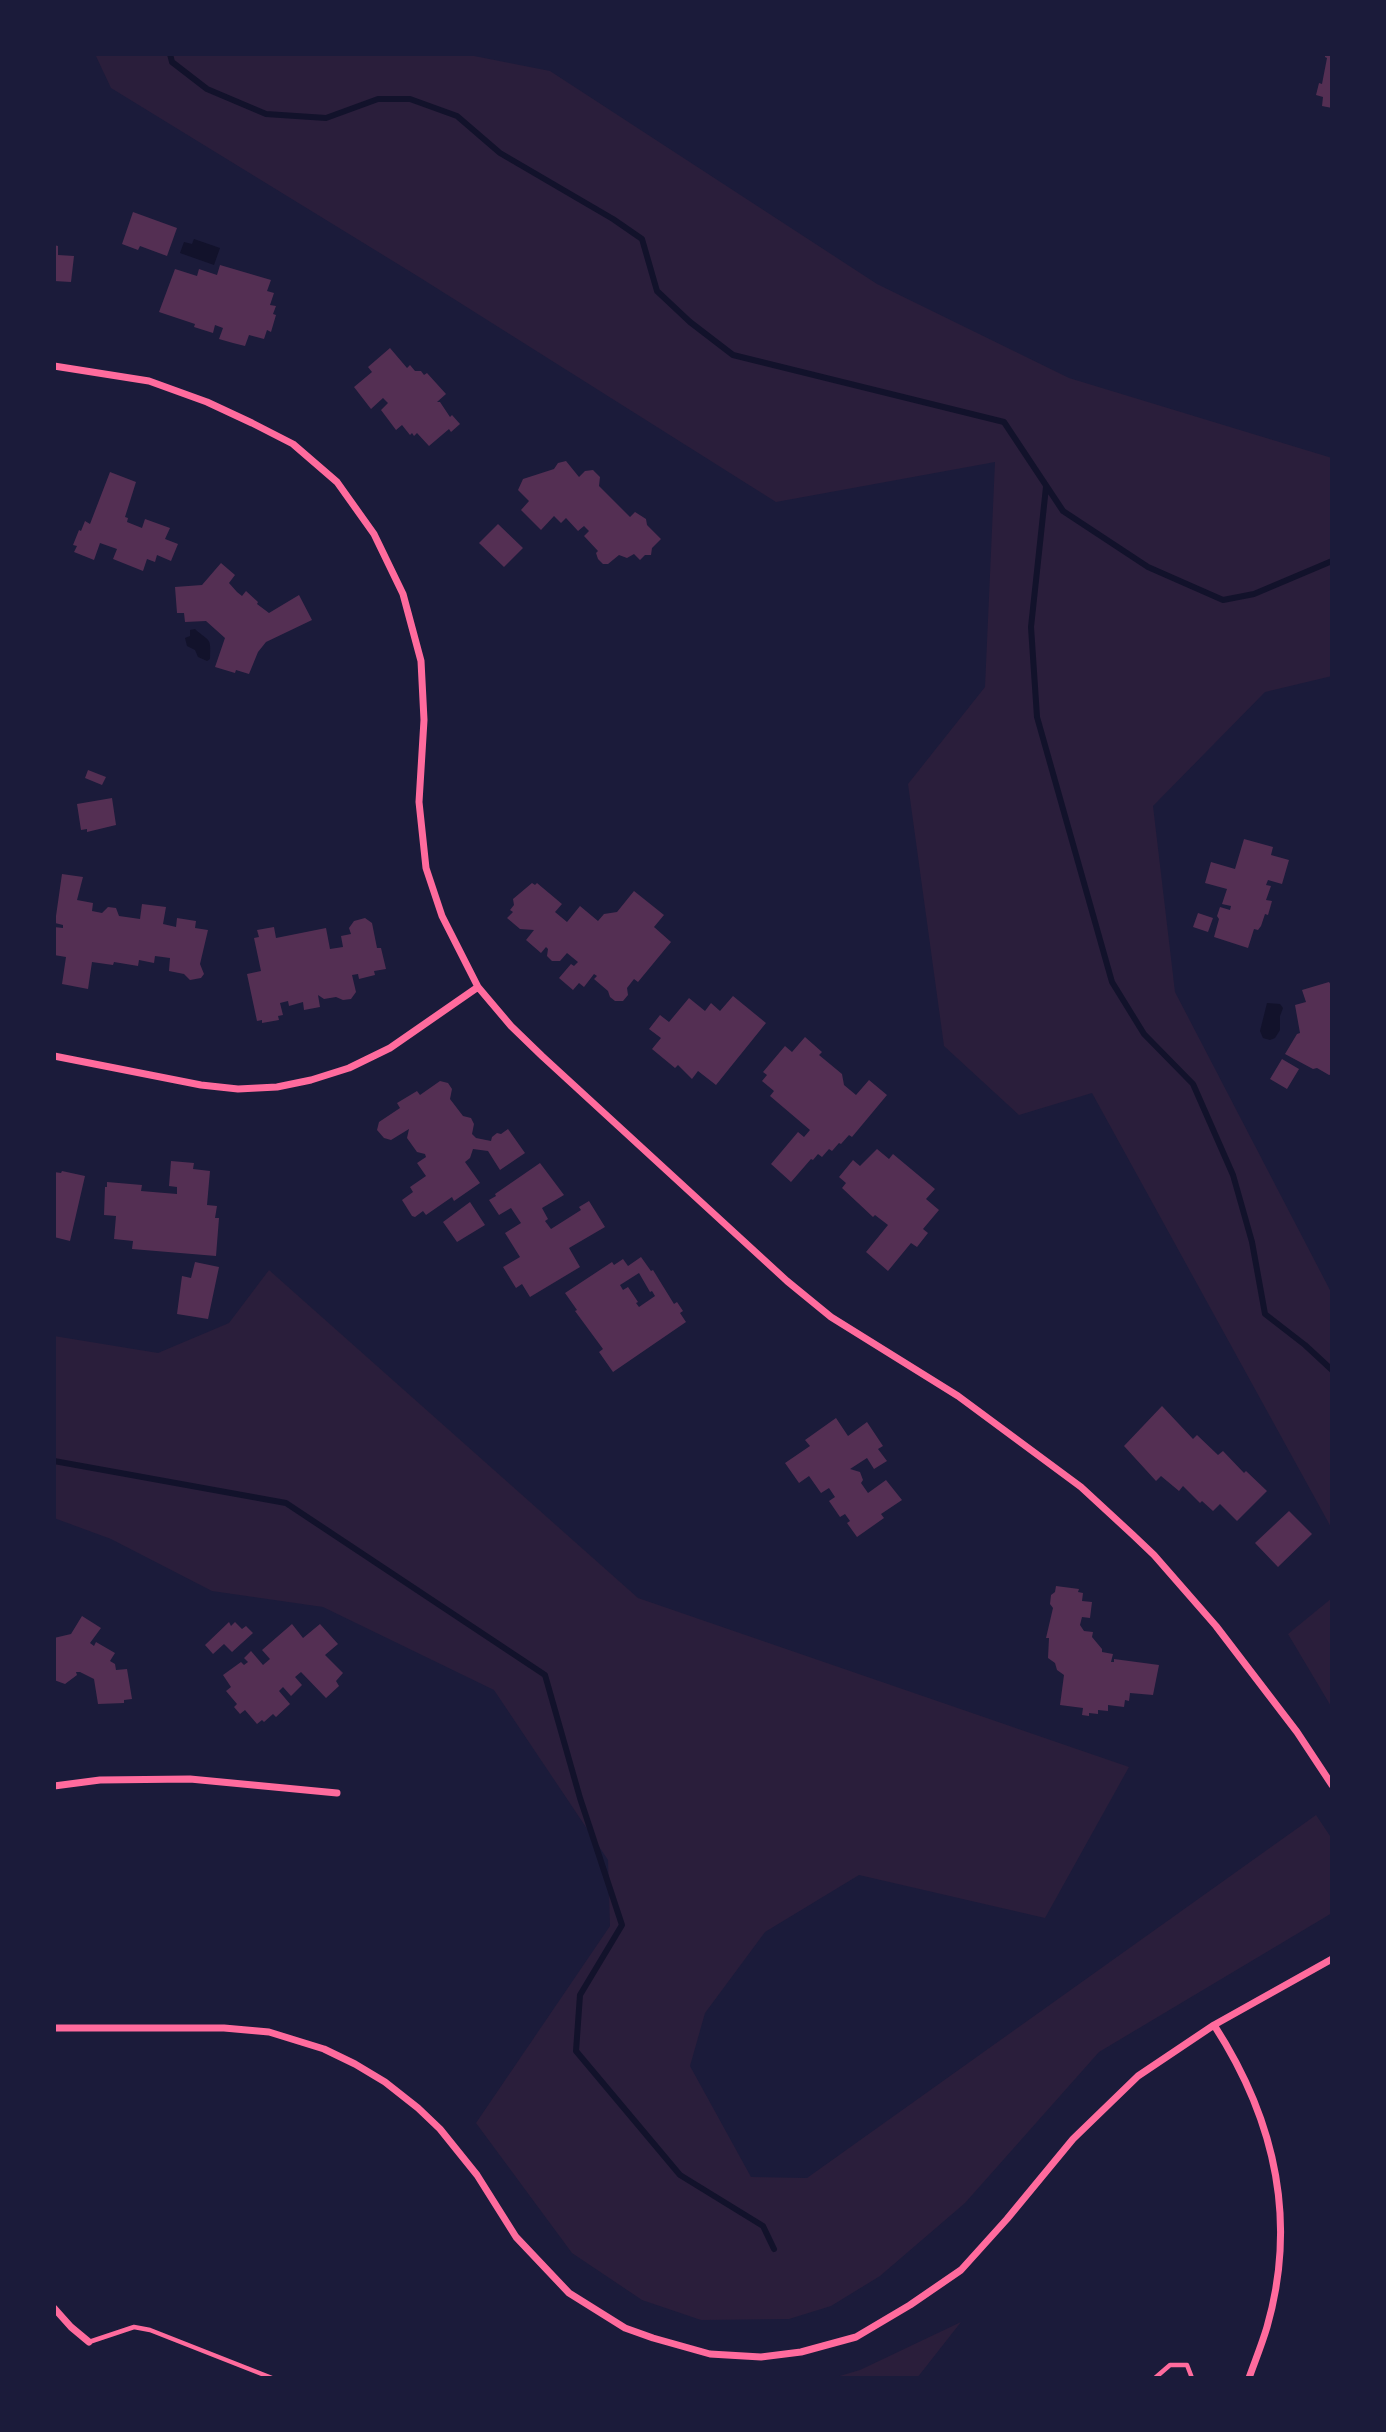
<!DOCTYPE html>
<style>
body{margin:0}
#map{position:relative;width:1386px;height:2432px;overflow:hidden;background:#1b1b3a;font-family:Spectral,serif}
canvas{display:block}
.frame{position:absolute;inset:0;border:56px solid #1b1b3a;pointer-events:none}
</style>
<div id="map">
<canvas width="1386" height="2432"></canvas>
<div class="frame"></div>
</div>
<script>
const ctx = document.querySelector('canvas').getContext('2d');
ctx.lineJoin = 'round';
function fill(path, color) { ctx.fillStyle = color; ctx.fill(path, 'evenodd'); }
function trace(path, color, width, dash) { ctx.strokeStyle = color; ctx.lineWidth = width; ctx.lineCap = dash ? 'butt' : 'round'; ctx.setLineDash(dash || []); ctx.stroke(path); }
fill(new Path2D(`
 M95 54H464L550 71 877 284 1069 378 1332 458V676L1265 692 1153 806 1175 992 1332 1294V1529L1092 1093 1019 1115 944 1046 908 784 985 687 995 462 776 502 419 277 111 88Z
 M269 1270 638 1598 1129 1767 1045 1918 859 1875 765 1932 705 2013 690 2066 751 2177 807 2178 1316 1815 1332 1839V1913L1099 2052 965 2203 880 2276 831 2306 789 2319 701 2320 642 2300 572 2253 476 2123 610 1926 608 1860 494 1690 323 1607 212 1591 111 1539 54 1518V1336L158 1353 229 1323Z
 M1332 1598V1708L1288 1634Z
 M961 2322 917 2378H833L860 2370Z`), '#2a1e3b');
fill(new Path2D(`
 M194 239 220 248 214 265 180 253 184 242 192 244Z
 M195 629C210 643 211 636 210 659L207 661 198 657 195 650 187 646 185 638 190 636V630Z
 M1267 1003 1280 1004 1283 1008 1280 1016V1030L1275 1038 1270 1040 1263 1038 1260 1031Z`), '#12122b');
trace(new Path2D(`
 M170 54 172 62 207 89 266 114 326 118 378 99H410L457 116 500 153 613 219 642 239 657 291 690 322 733 355 1004 422 1063 511 1148 567 1223 600 1254 594 1332 561
 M1046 487 1031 627 1037 717 1112 982 1144 1034 1193 1084 1233 1175 1252 1242 1265 1314 1305 1345 1332 1370
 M54 1461 286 1503 545 1675 580 1798 622 1925 580 1995 576 2051 680 2175 763 2226 774 2249`), '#12122b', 6);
fill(new Path2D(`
 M1325 54H1332V108L1322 106 1323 97 1316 95 1319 83 1322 84 1327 58 1325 57Z
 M133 212 177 228 167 256 140 246 138 250 122 244Z
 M54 245 58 246V255L74 256 71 282 54 281Z
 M220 265 271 280 267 291 274 293 270 305 276 306 273 314 276 315 271 332 267 330 264 339 249 335 245 346 233 343 219 339 223 328 215 325 213 333 194 327 195 324 159 312 175 269 197 276 199 269 217 275Z
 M390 348 407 368 410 365 415 371H421L424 375 427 373 446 394 437 402H440L450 417 452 415 460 424 451 432 449 429 429 446 417 433 414 436 412 433 410 435 402 425 396 430 381 410 388 403 383 398 371 409 354 387 372 372 368 367Z
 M566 461 579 477 585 471 593 470 600 477 599 486 630 517 635 512 646 519 647 525 661 539 652 548 651 555H645L640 560 634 554 627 558 619 555 608 564H603L598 559 596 553 598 551 584 536 589 531 584 526 578 531 566 518 561 523 554 516 541 530 521 510 529 501 518 490 523 479 554 469 558 463Z
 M110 472 136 482 125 517 128 518 127 522 142 528 145 519 170 528 165 539 178 544 171 561 157 555 155 562 147 559 143 571 113 559 117 549 100 543 94 560 74 552 77 546 73 545 79 530 81 531 85 521 90 524Z
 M498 524 523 548 504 567 479 543Z
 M221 563 235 575 229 583 237 592 242 596 246 591 258 602 257 604 269 613 299 595 312 620 266 642 258 652 249 674 236 670 235 673 215 667 225 638 206 621 185 622 184 613H177L175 587 202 585Z
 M88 770 106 777 102 785 85 778Z
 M112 798 116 825 87 832V829L81 830 77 804Z
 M1244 839 1273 847 1271 855 1289 860 1282 884 1268 880 1266 885 1271 886 1266 900 1272 901 1268 915 1265 914 1261 926 1258 930 1254 929 1248 948 1214 937 1219 919 1217 916 1220 907 1230 910 1231 906 1222 904 1227 889 1205 883 1211 862 1235 869Z
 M62 874 83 877 77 900 93 903 92 911 102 913 108 907 116 908 119 916 140 919 142 904 166 907 163 924 176 927 177 918 196 921 195 928 208 930 200 964 204 974 201 978 190 980 184 974 169 971 170 958 155 956 154 963 139 960 138 966 114 962 113 965 92 962 88 989 62 984 66 957 54 955V927L63 928V925L55 923Z
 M532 883 535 885 537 883 562 904 555 912 567 922 580 906 598 921 604 914 617 912 634 891 664 915 654 927 671 942 638 982 634 979 627 988 628 995 623 1001H615L610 997 608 991 594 979 597 976 594 974 584 987 579 983 573 990 559 978 571 964 574 966 578 962 567 953 560 961H552L547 956 548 949 546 947 541 953 526 940 534 930 520 929 507 918 513 912 510 910 514 905 513 899Z
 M1198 913 1213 918 1208 932 1193 927Z
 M365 918 372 923 377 948H381L386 969 374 971 375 975 359 979 358 974 352 975 356 992 351 999 343 1000 336 997 324 999 318 995 320 1007 304 1010 303 1002 289 1006 288 1001 280 1003 283 1015 278 1016 279 1020 262 1023V1020L257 1021 247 974 261 971 254 938 259 937 257 930 274 927 276 938 326 928 330 949 343 947 341 936 351 934 349 928 354 921Z
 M1329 982 1332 987V1074L1329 1075 1317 1068 1313 1069 1285 1054 1297 1034 1300 1033 1295 1005 1306 1002 1302 990Z
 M733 996 766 1023 716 1085 698 1071 692 1079 678 1065 675 1068 652 1049 661 1038 649 1029 660 1015 669 1022 689 998 705 1011 711 1003 720 1011Z
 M805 1037 822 1052 819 1055 842 1074 844 1085 856 1095 869 1080 887 1095 852 1137 849 1135 841 1144 839 1143 832 1151 829 1149 822 1157 818 1154 813 1160 811 1159 791 1182 771 1164 798 1132 804 1137 810 1130 770 1096 774 1091 762 1081 767 1075 763 1072 785 1046 792 1052Z
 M1282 1059 1299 1069 1287 1089 1270 1079Z
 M440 1081 448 1083 452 1089 450 1099 463 1116 471 1118 474 1124 472 1134 476 1138 491 1141 492 1137 497 1133 501 1134 508 1129 525 1153 500 1170 488 1151 473 1149 470 1158 465 1162 480 1183 454 1201 452 1197 426 1215 423 1211 415 1217 412 1216 402 1200 413 1192 410 1187 426 1176 417 1163 426 1157 425 1154 417 1152 407 1138 409 1129 391 1140 384 1138 377 1130 379 1122 400 1108 397 1103 417 1091 420 1095Z
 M877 1149 889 1159 893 1154 935 1189 926 1199 939 1210 923 1229 928 1233 917 1247 911 1243 888 1271 866 1252 888 1225 875 1215 873 1217 842 1188 846 1183 839 1177 853 1160 860 1166Z
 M171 1161 194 1163 193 1169 210 1171 207 1205 217 1206 215 1218H219L216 1256 132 1249 133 1241 114 1239 116 1216 104 1215 105 1187H107V1182L142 1185 141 1191 177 1194V1187L169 1186Z
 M540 1163 564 1195 542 1208 548 1219 545 1221 551 1229 581 1210 579 1207 589 1201 605 1227 569 1248 580 1267 530 1297 522 1284 516 1288 503 1267 520 1257 505 1233 521 1223 511 1208 499 1215 489 1200 496 1196 495 1194Z
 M62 1171 85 1176 70 1241 54 1237V1172L61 1173Z
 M470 1202 485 1225 457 1242 443 1222Z
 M641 1257 651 1271 653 1270 674 1304 677 1302 683 1311 680 1313 686 1322 613 1372 599 1352 603 1349 575 1311 577 1310 565 1293 612 1262 614 1265 623 1259 628 1266ZM639 1273 650 1292 652 1291 655 1296 639 1307 636 1303 638 1302 628 1287 623 1290 620 1285Z
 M195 1262 219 1267 208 1319 177 1314 182 1276 191 1278Z
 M1162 1406 1193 1439 1197 1435 1218 1455 1223 1451 1244 1473 1246 1471 1267 1491 1237 1521 1220 1504 1213 1511 1202 1501 1200 1503 1183 1486 1179 1491 1161 1476 1156 1481 1124 1446Z
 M836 1418 848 1436 867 1422 883 1446 878 1449 887 1461 874 1469 867 1458 850 1469 860 1472 863 1480 861 1483 868 1493 886 1480 902 1500 881 1514 884 1518 857 1537 847 1523 850 1521 845 1514 840 1517 829 1501 835 1497 829 1488 821 1493 809 1476 799 1483 785 1463 810 1446 805 1440Z
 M1289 1511 1312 1534 1278 1567 1255 1543Z
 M1056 1586 1079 1589 1078 1592 1083 1593 1082 1601 1092 1602 1090 1618 1082 1617 1080 1625 1084 1631 1093 1632 1092 1637 1102 1649V1652L1113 1654 1111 1662H1114V1659L1159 1665 1153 1695 1130 1693 1129 1701 1125 1700 1124 1707 1108 1705V1711L1098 1710V1714L1089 1713V1716L1082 1715 1083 1708 1060 1705 1064 1675 1057 1670 1055 1663 1048 1658 1049 1638H1046L1053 1608 1050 1604 1051 1595 1055 1592Z
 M82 1616 101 1628 90 1643 94 1646 96 1642 115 1653 110 1661 115 1664 116 1670 127 1669 132 1699 124 1700V1703L98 1704 94 1679 80 1672H76L77 1675 65 1684 54 1680V1638L71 1634Z
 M229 1622 231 1626 235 1622 242 1629 246 1626 253 1633 232 1652 224 1644 213 1654 205 1645Z
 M292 1624 303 1638 320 1624 338 1644 325 1655 343 1673 336 1681 339 1686 326 1698 301 1672 295 1677 302 1685 291 1696 283 1687 279 1691 290 1704 276 1717 273 1714 264 1722 262 1720 257 1724 245 1710 240 1714 234 1707 237 1704 226 1691 231 1687 223 1675 241 1662 244 1665 248 1662 244 1658 251 1651 263 1665 270 1659 262 1650Z`), '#542f53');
trace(new Path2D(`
 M89 2342 134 2327 150 2330 272 2378
 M1155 2378 1170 2365H1187L1192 2378`), '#ff6b9d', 4.5);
trace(new Path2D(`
 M54 366 149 381 207 402 252 423 293 444 337 482 374 534 403 594 421 661 424 720 419 802 426 868 442 916 478 987 390 1048 349 1068 311 1080 277 1087 238 1089 201 1085 54 1056
 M478 987 511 1026 542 1056 787 1281 831 1317 958 1396 1081 1487 1133 1535 1154 1555 1216 1626 1297 1732 1332 1785
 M54 1786 100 1780 190 1779 337 1793
 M1214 2025C1274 2118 1298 2219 1267 2327 1262 2344 1255 2361 1249 2378
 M54 2028H224L269 2032 324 2049 355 2064 385 2082 418 2108 440 2129 477 2175 516 2237 569 2293 625 2328 653 2338 710 2354 761 2357 801 2352 856 2337 910 2305 961 2270 1007 2219 1073 2139 1138 2076 1214 2025 1332 1959
 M54 2308 71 2327 89 2342`), '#ff6b9d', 7);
</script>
